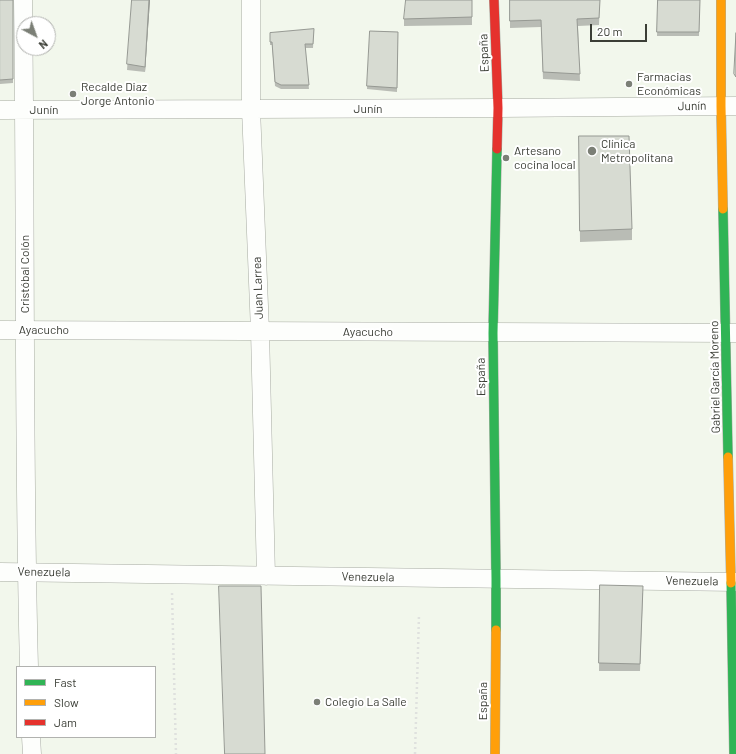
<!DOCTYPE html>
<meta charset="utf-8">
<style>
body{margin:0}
#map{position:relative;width:736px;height:754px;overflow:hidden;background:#f2f7ec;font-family:Barlow,sans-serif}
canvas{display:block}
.legend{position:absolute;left:16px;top:666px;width:140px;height:72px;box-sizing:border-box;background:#fff;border:1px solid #b1b2af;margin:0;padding:5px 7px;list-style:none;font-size:12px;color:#3b3e36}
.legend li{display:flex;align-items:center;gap:8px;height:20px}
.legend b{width:20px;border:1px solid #b1b2af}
.north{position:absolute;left:16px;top:16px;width:40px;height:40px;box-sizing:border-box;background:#fff;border:1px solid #b1b2af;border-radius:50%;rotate:139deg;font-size:11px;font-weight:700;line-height:16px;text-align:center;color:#3b3e36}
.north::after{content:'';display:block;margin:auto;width:14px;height:18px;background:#7b7f76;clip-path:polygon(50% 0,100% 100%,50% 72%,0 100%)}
.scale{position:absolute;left:590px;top:24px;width:57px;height:18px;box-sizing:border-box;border:2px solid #3b3e36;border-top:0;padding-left:5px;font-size:12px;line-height:14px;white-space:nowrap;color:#3b3e36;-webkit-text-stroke:3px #fff;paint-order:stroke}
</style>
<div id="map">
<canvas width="736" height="754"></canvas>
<ul class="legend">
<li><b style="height:5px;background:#30b455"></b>Fast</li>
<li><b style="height:5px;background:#ff9f0a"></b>Slow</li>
<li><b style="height:5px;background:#e5322d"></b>Jam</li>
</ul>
<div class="north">N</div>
<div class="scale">20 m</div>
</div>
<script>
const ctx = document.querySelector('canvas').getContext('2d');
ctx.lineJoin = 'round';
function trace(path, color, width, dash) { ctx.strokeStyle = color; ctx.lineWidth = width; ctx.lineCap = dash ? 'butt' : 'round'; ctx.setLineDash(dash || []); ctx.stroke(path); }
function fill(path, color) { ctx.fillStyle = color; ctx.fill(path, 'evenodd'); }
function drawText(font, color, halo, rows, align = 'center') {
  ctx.font = font + ' Barlow,sans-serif'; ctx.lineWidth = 4; ctx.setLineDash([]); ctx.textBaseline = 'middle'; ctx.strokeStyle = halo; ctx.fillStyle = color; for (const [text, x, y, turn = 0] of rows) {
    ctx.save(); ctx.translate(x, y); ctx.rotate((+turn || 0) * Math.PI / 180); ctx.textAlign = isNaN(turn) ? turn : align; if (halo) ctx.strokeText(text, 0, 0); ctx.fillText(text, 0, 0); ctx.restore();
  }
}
const street = new Path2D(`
 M23 0C26 222 23 445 29 667
 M251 0V109L260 331 266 576
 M0 110 498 108 736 106
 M0 330 736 333
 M0 572 736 582
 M31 737 32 754`);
const fast = new Path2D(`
 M723 209 728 457
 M731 583 734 754
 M496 630V579L493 333 497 149`);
const slow = new Path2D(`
 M721 0V106L723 209
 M728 457 731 583
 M495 754 496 630`);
const jam = new Path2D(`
 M494 0 498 108 497 149`);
trace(street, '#a8aca3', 19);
trace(fast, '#a8aca3', 10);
trace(slow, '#a8aca3', 10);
trace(jam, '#a8aca3', 10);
trace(new Path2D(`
 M172 593 176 754
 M415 754 419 615`), '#dfe1de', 2.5, [2, 3]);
trace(street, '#fdfefc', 18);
trace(fast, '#30b455', 9);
trace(slow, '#ff9f0a', 9);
trace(jam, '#e5322d', 9);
fill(new Path2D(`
 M0 0H13V83L0 84Z
 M132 0H150L145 72 127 70Z
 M472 0V25L404 26V19Z
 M510 0H600L599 25 578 26 580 81 543 79 541 27 510 28Z
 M658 0H700L699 36H657Z
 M314 29 313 48H305L309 89H281L275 86 272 45H270V33Z
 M370 31 398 32 397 92 367 89Z
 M579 136 632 229V240L580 242Z
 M600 585 643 593 640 671H599Z`), '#b9bcb5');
fill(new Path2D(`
 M149 0H150L145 72V67Z`), '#969993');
const building = new Path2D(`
 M0 0H13V79L0 80Z
 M132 0H149L145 67 127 64Z
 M406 0H472V17L404 19Z
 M510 0H600L599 18 577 19 580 74 543 72 541 20 510 21Z
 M658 0H700L699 32H657Z
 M314 29 313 44H305L309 85H281L275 82 272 42H270V33Z
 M370 31 398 32 397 88 367 86Z
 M736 33V77L734 74Z
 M579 136H629L632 229 580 231Z
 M600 585 643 586 640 664 599 663Z
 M219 586H261L265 754H225Z`);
fill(building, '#d7dbd2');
trace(building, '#969993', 1);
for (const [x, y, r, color] of [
 [629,84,4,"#7b7f76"],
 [73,94,4,"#7b7f76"],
 [592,151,5,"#7b7f76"],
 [506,158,4,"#7b7f76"],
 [317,702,4,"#7b7f76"]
]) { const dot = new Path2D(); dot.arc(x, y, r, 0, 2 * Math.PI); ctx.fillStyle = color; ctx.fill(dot); trace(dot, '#fff', 1.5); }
drawText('12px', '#3b3e36', '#fff', [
 ["España",484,53,-92],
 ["Junín",692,106,-1],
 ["Junín",368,109],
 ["Junín",44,110],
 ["Cristóbal Colón",25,274,-90],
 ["Juan Larrea",258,288,-92],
 ["Ayacucho",44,330],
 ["Ayacucho",368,332],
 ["España",481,377,-91],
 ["Gabriel García Moreno",715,377,-91],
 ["Venezuela",44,572,1],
 ["Venezuela",368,577,1],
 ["Venezuela",692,581,1],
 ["España",483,701,-90]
]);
drawText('12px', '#3b3e36', '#fff', [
 ["Farmacias",637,77],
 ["Económicas",637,91],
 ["Recalde Diaz",81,87],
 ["Jorge Antonio",81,101],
 ["Clínica",601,144],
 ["Metropolitana",601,158],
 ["Artesano",514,151],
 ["cocina local",514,165],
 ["Colegio La Salle",325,702]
], 'left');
</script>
